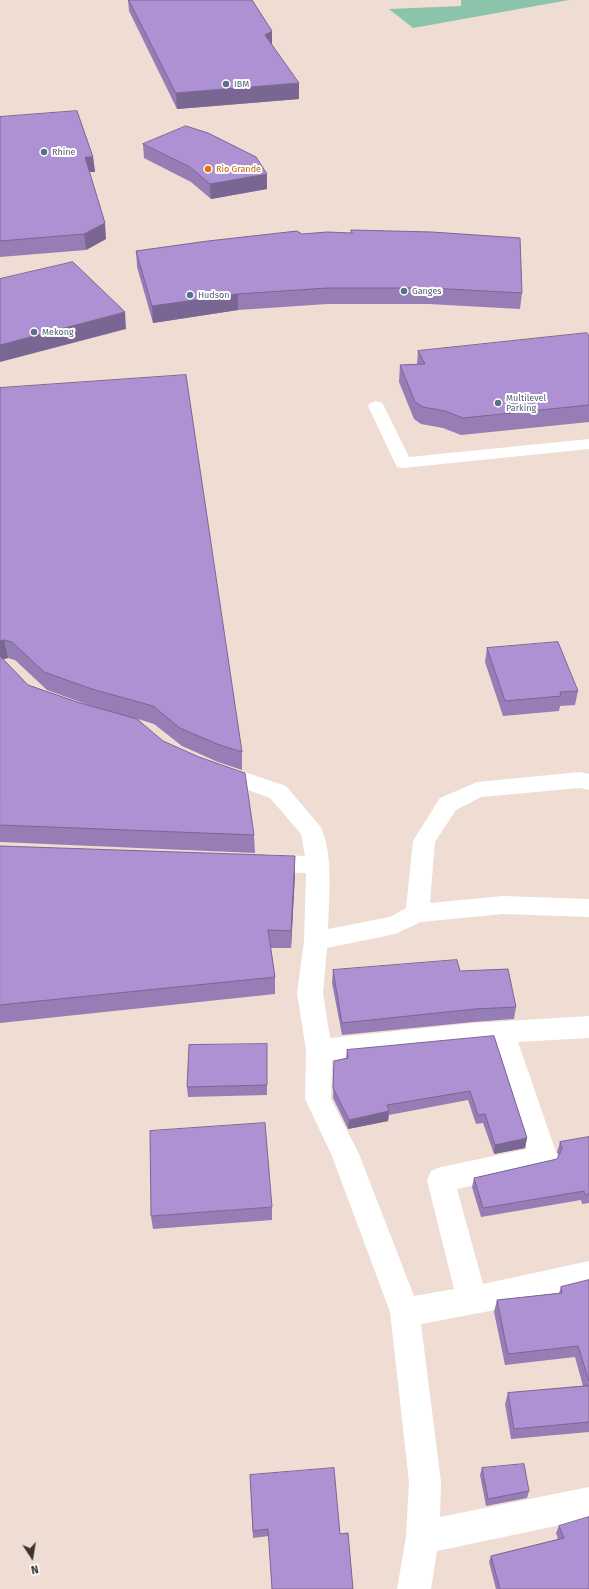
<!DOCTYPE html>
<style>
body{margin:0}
#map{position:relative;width:589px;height:1589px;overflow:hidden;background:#efdcd2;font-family:"Fira Sans",sans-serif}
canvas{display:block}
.north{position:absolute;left:12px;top:1537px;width:40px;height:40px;-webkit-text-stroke:3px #fff;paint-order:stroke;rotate:168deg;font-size:11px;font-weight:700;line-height:16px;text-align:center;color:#3a322f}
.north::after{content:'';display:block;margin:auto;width:14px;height:18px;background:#3a322f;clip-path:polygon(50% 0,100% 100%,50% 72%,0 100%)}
</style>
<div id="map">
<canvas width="589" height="1589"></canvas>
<div class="north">N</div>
</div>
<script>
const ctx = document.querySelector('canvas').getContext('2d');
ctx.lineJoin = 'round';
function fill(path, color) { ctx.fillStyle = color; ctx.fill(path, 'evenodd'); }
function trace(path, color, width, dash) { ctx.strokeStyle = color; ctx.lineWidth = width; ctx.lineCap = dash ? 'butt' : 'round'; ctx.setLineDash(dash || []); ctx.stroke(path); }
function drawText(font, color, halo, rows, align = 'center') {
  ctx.font = font + ' "Fira Sans",sans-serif'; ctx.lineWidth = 4; ctx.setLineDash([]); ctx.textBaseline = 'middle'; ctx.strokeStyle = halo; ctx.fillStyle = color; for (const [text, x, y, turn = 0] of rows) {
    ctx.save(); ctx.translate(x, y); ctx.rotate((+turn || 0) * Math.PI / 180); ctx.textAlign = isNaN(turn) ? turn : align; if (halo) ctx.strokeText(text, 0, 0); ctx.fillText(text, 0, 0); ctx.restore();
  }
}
fill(new Path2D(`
 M461 0H569L413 28 389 9 461 6Z`), '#8bc4aa');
fill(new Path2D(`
 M376 401 382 403 384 406 409 457 589 439V449L403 468 397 467 395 463 368 406 370 403Z
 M218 763 286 786 320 826C334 852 329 900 328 929L390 917 406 908 413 841 440 798 477 782 580 772 589 774V790L580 788 481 797 456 810 435 842 430 903 503 896 589 899V917L503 914 421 922 395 934 327 948 323 993 330 1038 473 1023 589 1016V1038L518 1042 558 1158 554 1167 544 1170 457 1189 483 1284 589 1261V1289L516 1306 421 1324 441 1482 440 1517 589 1487V1519L437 1551 431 1589H397L406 1537 409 1482 390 1312 332 1156 305 1099 306 1050 297 993 304 941 306 873 266 872 258 869 254 863 258 857 266 854 305 856 301 834 270 798 210 776 207 771 210 766ZM493 1044 527 1149 441 1167 431 1171 427 1180 454 1289 414 1296 359 1154 331 1099 332 1060Z`), '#fff');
fill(new Path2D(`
 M128 0H252L272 44 299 99 177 109 129 11Z
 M0 117 93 157 95 172H89L106 239 86 250 0 257Z
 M143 144 267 189 211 199 191 182 144 158Z
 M351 230 522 293 520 309 429 304H327L238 310 153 323 137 267 136 251 302 234 351 233Z
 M589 336V422L461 435 443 428 421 424 414 419 399 382 400 365 417 364 418 351Z
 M0 388 242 752V770L218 762 182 746 154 724 138 719 254 835 255 853 0 842ZM8 658 15 660 47 690 94 707 77 702 28 685 3 659Z
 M487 648 578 691 575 705 560 706 559 711 503 716 485 662Z
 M0 846 295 874 291 948H271L275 977V994L0 1023Z
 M333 970 516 1007 514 1019 473 1022 342 1035 332 983Z
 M494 1036 527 1138 525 1148 494 1154 483 1123 476 1124 468 1100 389 1115 388 1121 348 1129 333 1098 334 1061 346 1058 347 1050Z
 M267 1044V1095L188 1097 187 1087Z
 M589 1137V1203L582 1204 581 1200 481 1217 472 1187 474 1178 557 1159 559 1156 557 1152 560 1142Z
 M272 1207V1220L153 1229 151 1216Z
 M589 1280V1432L511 1439 505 1404 508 1393 583 1386 575 1357 505 1365 494 1312 497 1300 559 1293 561 1287Z
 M482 1468 529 1491 527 1498 486 1506 480 1475Z
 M250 1475 340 1534 353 1589 269 1536 253 1538Z
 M559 1526 589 1589H496L489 1562 491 1556 558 1539 556 1533Z`), '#967db5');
fill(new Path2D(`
 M272 31V46L265 35Z
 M299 83V99L177 109 176 93Z
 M85 157H93L95 172H86Z
 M267 174V189L211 199 210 184Z
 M105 223 106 239 86 250 84 234Z
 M238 294V310L153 323 152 306Z
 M125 312 126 329 0 362V345Z
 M4 640 8 658 1 660 0 662V641Z
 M295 856V874L291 948V931Z
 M389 1111 388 1121 348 1129 349 1120Z
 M527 1138 525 1148 494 1154 495 1145Z`), '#7a6693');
const building = new Path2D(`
 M129 0H252L272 31 265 35 299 83 176 93Z
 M77 111 93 157H85L105 223 84 234 0 241V117Z
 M186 126 208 133 256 157 267 174 210 184 190 167 143 144Z
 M351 230 432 232 520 238 522 293 430 288H327L238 294 152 306 136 251 208 241 297 231 302 234 327 232 352 233Z
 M73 262 125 312 0 345V279Z
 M587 333 589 336V405L463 418 445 411 423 407 415 402 400 365 425 364 418 351Z
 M186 375 242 752 217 744 180 728 153 706 92 689 44 672 12 642 4 640 0 641V388Z
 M558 642 578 691 560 692 561 696 505 701 487 648Z
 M0 656 28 685 77 702 137 719 163 741 199 757 245 773 254 835 0 825Z
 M0 846 295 856 291 931 268 930 275 977 0 1005Z
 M457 960 460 971 508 969 516 1007 475 1009 342 1023 333 970Z
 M494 1036 527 1138 495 1145 485 1114 478 1115 470 1091 387 1105 389 1111 349 1120 333 1088 334 1061 348 1058 347 1050Z
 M267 1044V1085L187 1087 189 1045Z
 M265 1123 272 1207 151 1216 150 1131Z
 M589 1137V1194L585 1195 584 1191 483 1208 474 1178 557 1159 562 1149 560 1142Z
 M589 1280V1381L578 1346 508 1354 497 1300 562 1293 561 1287Z
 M589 1386V1422L514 1429 508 1393Z
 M524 1464 529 1491 488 1499 482 1468Z
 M334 1468 340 1534 348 1533 353 1589H272L268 1529 253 1531 250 1475Z
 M589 1517V1589H500L491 1556 564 1538 559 1526Z`);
fill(building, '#ae91d2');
trace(building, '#7a6693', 1);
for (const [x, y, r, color] of [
 [226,84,4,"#5c6f8a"],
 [44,152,4,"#5c6f8a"],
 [208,169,4,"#e8710a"],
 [404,291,4,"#5c6f8a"],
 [190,295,4,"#5c6f8a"],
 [34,332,4,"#5c6f8a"],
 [498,403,4,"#5c6f8a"]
]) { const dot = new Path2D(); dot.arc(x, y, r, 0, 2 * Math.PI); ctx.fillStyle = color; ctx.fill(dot); trace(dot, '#fff', 1.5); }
drawText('9px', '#4e5e75', '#fff', [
 ["IBM",234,84],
 ["Rhine",52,152],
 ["Ganges",412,291],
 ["Hudson",198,295],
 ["Mekong",42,332],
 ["Multilevel",506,398],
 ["Parking",506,408]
], 'left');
drawText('9px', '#c56008', '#fff', [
 ["Rio Grande",216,169]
], 'left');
</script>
